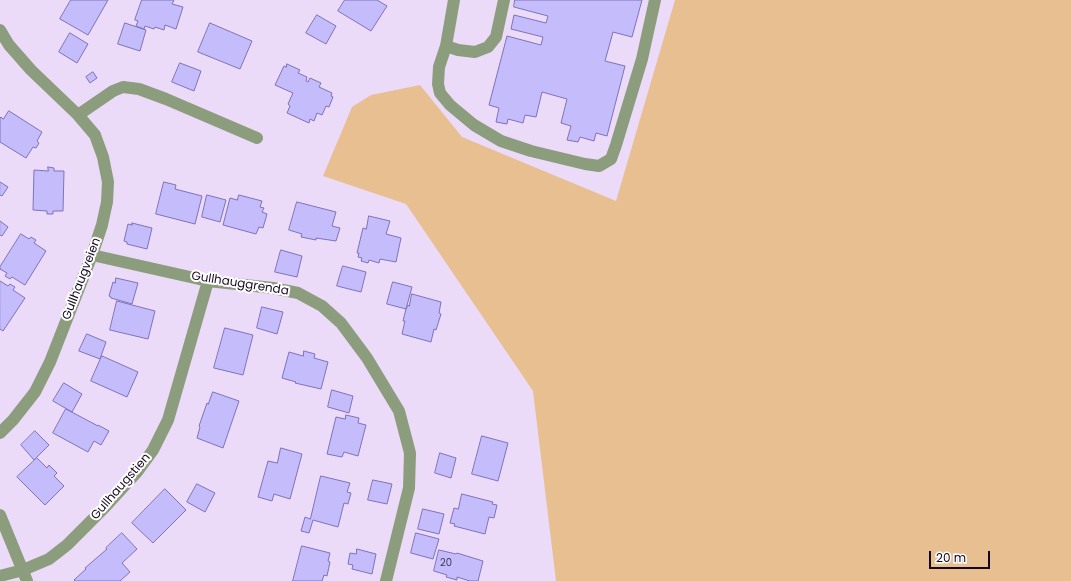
<!DOCTYPE html>
<style>
body{margin:0}
#map{position:relative;width:1071px;height:581px;overflow:hidden;background:#ebdbf8;font-family:Poppins,sans-serif}
canvas{display:block}
.scale{position:absolute;left:929px;top:551px;width:61px;height:18px;box-sizing:border-box;border:2px solid #170821;border-top:0;padding-left:5px;font-size:12px;line-height:14px;white-space:nowrap;color:#170821;-webkit-text-stroke:3px #fff;paint-order:stroke}
</style>
<div id="map">
<canvas width="1071" height="581"></canvas>
<div class="scale">20 m</div>
</div>
<script>
const ctx = document.querySelector('canvas').getContext('2d');
ctx.lineJoin = 'round';
function fill(path, color) { ctx.fillStyle = color; ctx.fill(path, 'evenodd'); }
function trace(path, color, width, dash) { ctx.strokeStyle = color; ctx.lineWidth = width; ctx.lineCap = dash ? 'butt' : 'round'; ctx.setLineDash(dash || []); ctx.stroke(path); }
function drawText(font, color, halo, rows, align = 'center') {
  ctx.font = font + ' Poppins,sans-serif'; ctx.lineWidth = 4; ctx.setLineDash([]); ctx.textBaseline = 'middle'; ctx.strokeStyle = halo; ctx.fillStyle = color; for (const [text, x, y, turn = 0] of rows) {
    ctx.save(); ctx.translate(x, y); ctx.rotate((+turn || 0) * Math.PI / 180); ctx.textAlign = isNaN(turn) ? turn : align; if (halo) ctx.strokeText(text, 0, 0); ctx.fillText(text, 0, 0); ctx.restore();
  }
}
fill(new Path2D(`
 M675 0H1071V581H556L533 391 406 204 323 176 352 107 371 95 420 85 462 137 616 201Z`), '#e7bf91');
const building = new Path2D(`
 M71 0H108L88 35 60 19Z
 M142 0H174L172 4 183 7 176 29 165 25 164 30 155 27 154 29 145 26 144 29 136 26 138 21 135 20Z
 M345 0H377L387 6 371 31 338 11Z
 M515 0H642L632 37 613 32 605 61 625 66 607 136 596 133 594 141 580 137 578 142 567 140 571 126 561 123 567 99 542 92 536 117 525 115 523 123 508 119 507 124 496 122 499 108 489 105 507 36 541 45 543 37 511 29 514 15 546 23 548 16 514 7Z
 M317 15 336 26 326 44 306 33Z
 M125 23 146 30 140 51 118 44Z
 M210 23 252 41 240 69 198 52Z
 M70 33 88 44 77 63 59 52Z
 M180 63 201 71 194 91 172 82Z
 M287 64 300 70 298 73 307 77 306 81 308 82 310 78 321 83 319 87 332 93 331 96 333 97 329 107 326 106 322 115 317 113 314 121 310 119 309 123 287 113 290 106 288 104 293 93 275 85 284 66 286 67Z
 M93 72 97 78 90 83 86 77Z
 M9 111 42 132 37 141 39 143 36 148 33 147 26 158 0 142V118L1 117 3 119Z
 M48 167 54 168V171H64L63 211H53V214H47V211L33 210 34 170 48 171Z
 M0 182 8 187 2 196 0 195Z
 M164 182 176 185 175 189 202 196 195 224 156 214Z
 M207 195 226 200 220 222 202 217Z
 M239 195 262 201 260 207 264 208 262 212 267 214 263 228 259 227 256 234 223 225 230 198 237 200Z
 M297 202 336 212 332 226 340 228 336 241 316 238V240L301 237 302 234 289 230Z
 M369 216 390 221 386 234 401 238 396 262 380 259 379 263 369 260 368 263 361 261 362 258 358 257 359 253H357L363 228 366 229Z
 M0 221 8 227 2 236 0 235Z
 M132 223 152 228 147 249 127 244V242L124 241 128 224 132 225Z
 M21 234 29 239 31 237 36 240 34 243 46 251 25 285 12 277 10 279 5 276 7 273 0 269V267Z
 M281 250 302 256 297 277 275 272Z
 M343 266 366 272 361 292 337 286Z
 M116 278 138 283 132 304 111 298V297L109 296 113 282 115 283Z
 M0 281 8 286 10 284 15 287 13 290 25 298 3 331 0 329Z
 M393 282 412 287 406 309 387 304Z
 M412 294 441 302 439 313 441 314 436 330 434 329 431 342 402 334 405 321H403L406 309 408 305 409 306Z
 M117 301 155 311 148 339 110 330Z
 M262 307 283 312 277 334 257 328Z
 M225 328 253 335 243 375 214 368Z
 M87 334 106 342 100 359 79 351Z
 M304 351 315 354 314 358 328 362 321 389 295 383 296 382 282 378 289 352 303 356Z
 M102 356 138 372 127 397 91 381Z
 M64 383 82 394 72 412 53 401Z
 M332 390 353 396 349 413 328 407Z
 M213 392 239 401 223 448 197 438 200 427 199 426 207 403 208 404Z
 M66 409 98 426V425L109 431 101 445 94 441 88 452 53 433Z
 M346 415 359 418 358 423 366 425 358 456 344 452 342 457 327 454 336 417 345 419Z
 M35 431 49 445 34 460 21 445Z
 M482 436 508 443 498 481 472 474Z
 M281 448 302 454 290 499 274 494 272 501 258 497 268 461 277 463Z
 M440 453 456 458 451 478 435 473Z
 M37 458 47 468 49 465 57 473 54 476 64 486 45 505 17 477Z
 M321 476 350 483 347 492 351 493 348 504 344 503 338 527 313 520 309 533 301 531 305 517 310 519Z
 M373 480 392 484 387 504 368 500Z
 M197 484 215 493 205 512 187 502Z
 M165 489 186 510 153 543 132 523Z
 M462 494 493 502 492 504 497 505 494 518 489 517 485 534 454 526 455 524 450 523 454 508 458 509Z
 M423 509 444 514 439 534 418 529Z
 M122 533 137 549 122 563 130 572 120 581H75L74 580 86 569 85 568 107 549 106 548Z
 M416 533 439 539 433 559 411 553Z
 M302 546 330 553 328 561 330 562 327 576 324 575 322 581H293Z
 M357 549 376 554 372 574 352 569 353 565 348 564 350 553 356 554Z
 M439 550 456 554 457 553 483 561 478 581H470L457 577V580L446 577 447 575 434 571Z`);
fill(building, '#c5bcfc');
trace(building, '#7e72b8', 1);
trace(new Path2D(`
 M454 0 446 46 439 67 438 84 440 93 450 105 474 125 501 141 531 151 585 164 599 166 611 159 616 145 642 59 655 0
 M0 30 9 45 31 70 78 115 95 135 103 157 108 182 107 202 102 225 92 255 50 362 35 392 13 420 0 433
 M446 46 458 50 475 52 488 47 496 37 504 0
 M78 115 113 91 123 87 139 89 166 99 257 138
 M92 255 208 281 273 288 298 293 322 306 341 323 367 358 399 411 410 453 409 488 386 581
 M0 515 27 581
 M0 576 23 570 49 559 67 545 106 506 137 472 153 450 168 420 208 281`), '#8c9d7d', 12);
drawText('10px', '#423558', null, [
 ["20",446,563]
]);
drawText('12px', '#170821', '#fff', [
 ["Gullhaugveien",82,279,-69],
 ["Gullhauggrenda",240,284,9],
 ["Gullhaugstien",121,487,-49]
]);
</script>
